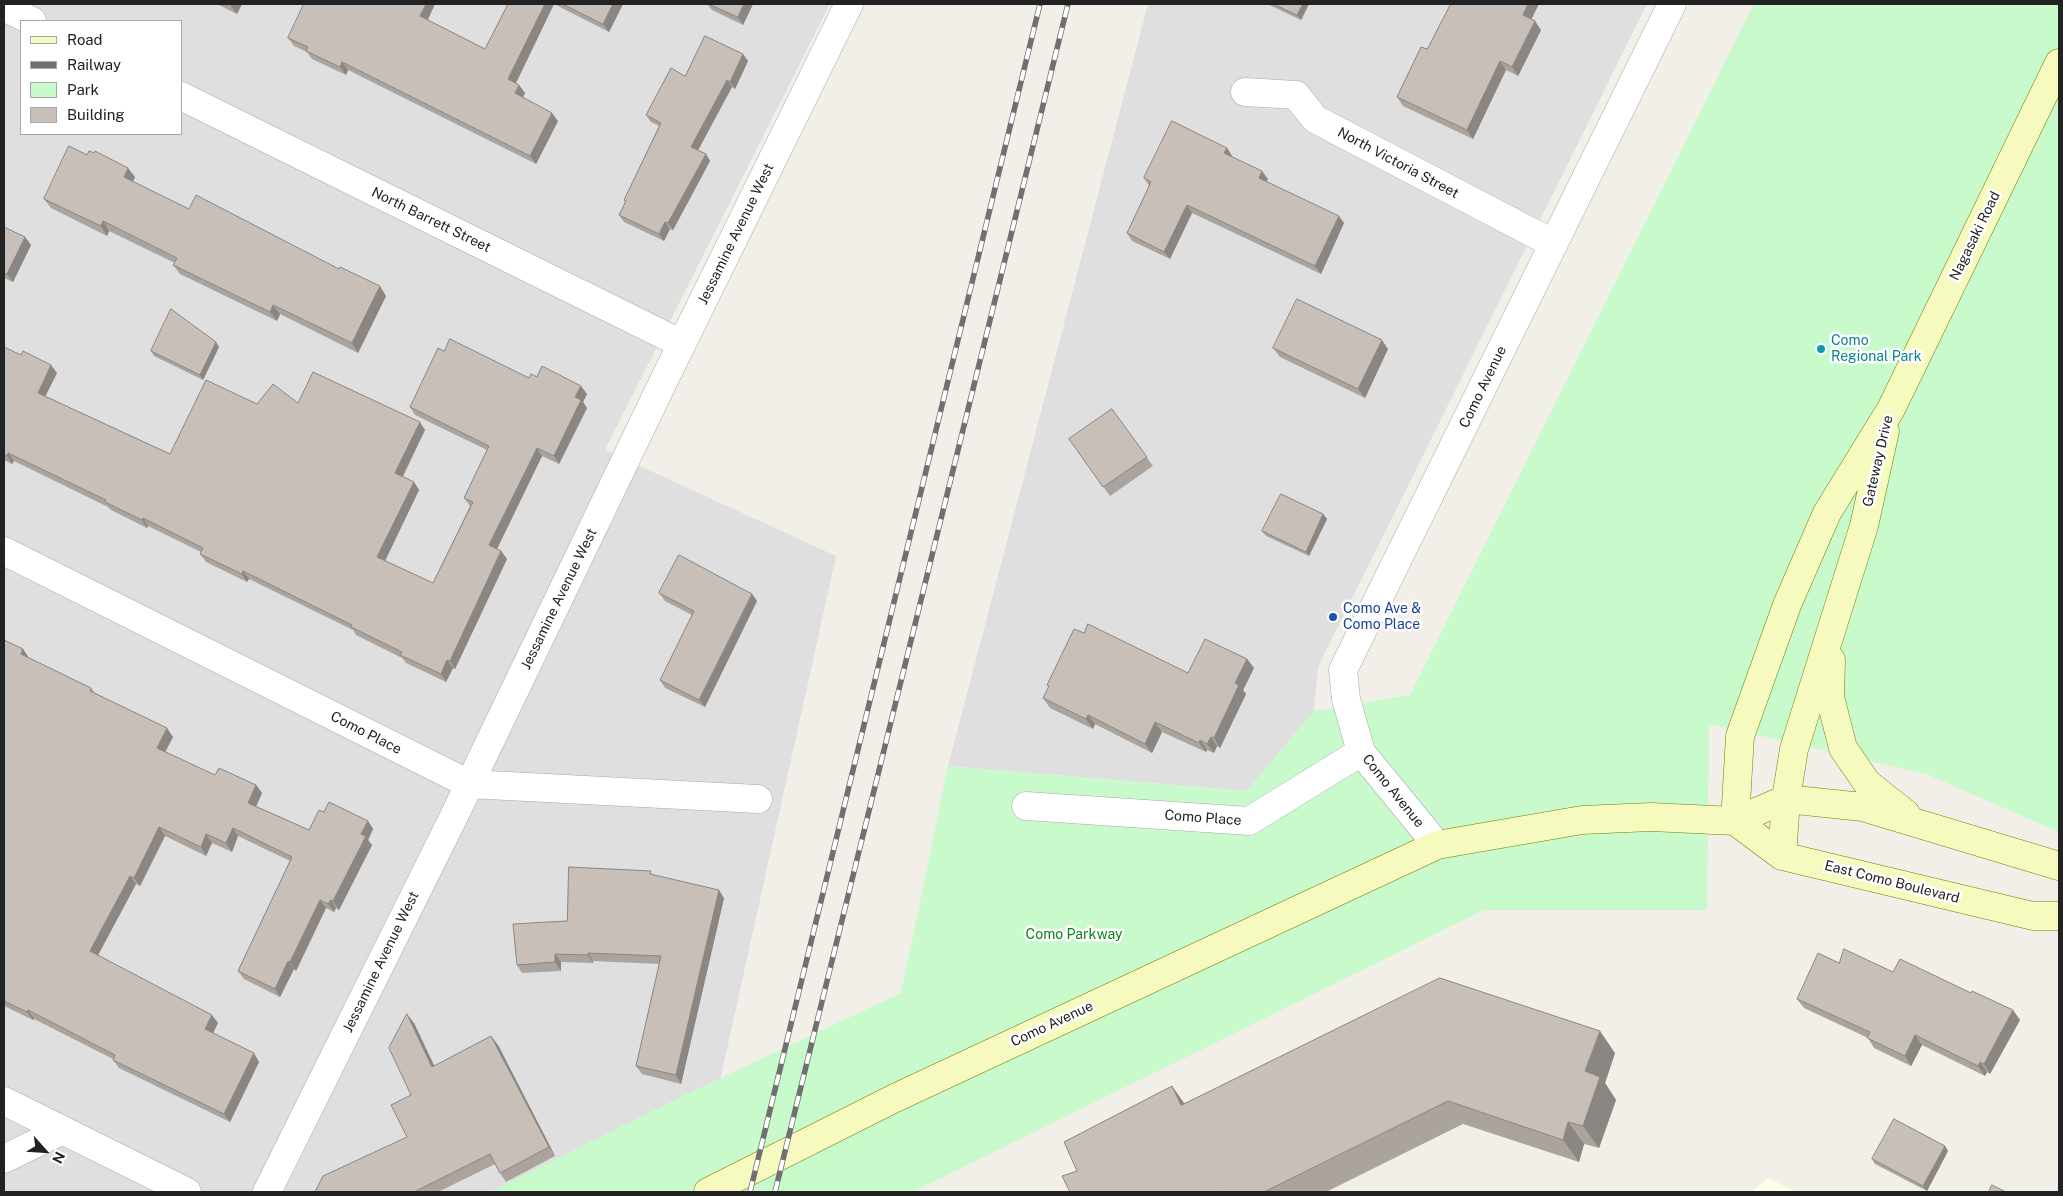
<!DOCTYPE html>
<style>
body{margin:0}
#map{position:relative;width:2063px;height:1196px;overflow:hidden;background:#f2efe9;font-family:"Public Sans",sans-serif}
canvas{display:block}
.frame{position:absolute;inset:0;border:5px solid #222;pointer-events:none}
.legend{position:absolute;left:20px;top:20px;width:162px;height:115px;box-sizing:border-box;background:#fff;border:1px solid #a7a7a7;margin:0;padding:6px 9px;list-style:none;font-size:15px;color:#222}
.legend li{display:flex;align-items:center;gap:10px;height:25px}
.legend b{width:25px;border:1px solid #a7a7a7}
.north{position:absolute;left:20px;top:1126px;width:50px;height:50px;-webkit-text-stroke:4px #fff;paint-order:stroke;rotate:116deg;font-size:14px;font-weight:700;line-height:20px;text-align:center;color:#222}
.north::after{content:'';display:block;margin:auto;width:18px;height:22px;background:#222;clip-path:polygon(50% 0,100% 100%,50% 72%,0 100%)}
</style>
<div id="map">
<canvas width="2063" height="1196"></canvas>
<div class="frame"></div>
<ul class="legend">
<li><b style="height:6px;background:#f7fabf"></b>Road</li>
<li><b style="height:6px;background:#707070"></b>Railway</li>
<li><b style="height:14px;background:#c8facc"></b>Park</li>
<li><b style="height:14px;background:#c7bfb8"></b>Building</li>
</ul>
<div class="north">N</div>
</div>
<script>
const ctx = document.querySelector('canvas').getContext('2d');
ctx.lineJoin = 'round';
function fill(path, color) { ctx.fillStyle = color; ctx.fill(path, 'evenodd'); }
function trace(path, color, width, dash) { ctx.strokeStyle = color; ctx.lineWidth = width; ctx.lineCap = dash ? 'butt' : 'round'; ctx.setLineDash(dash || []); ctx.stroke(path); }
function drawText(font, color, halo, rows, align = 'center') {
  ctx.font = font + ' "Public Sans",sans-serif'; ctx.lineWidth = 5; ctx.setLineDash([]); ctx.textBaseline = 'middle'; ctx.strokeStyle = halo; ctx.fillStyle = color; for (const [text, x, y, turn = 0] of rows) {
    ctx.save(); ctx.translate(x, y); ctx.rotate((+turn || 0) * Math.PI / 180); ctx.textAlign = isNaN(turn) ? turn : align; if (halo) ctx.strokeText(text, 0, 0); ctx.fillText(text, 0, 0); ctx.restore();
  }
}
fill(new Path2D(`
 M4 4H830L605 450 836 556 706 1144 691 1192H4ZM21 21H181V134H21Z
 M1148 4H1647L1318 667 1314 711 1247 791 948 766Z`), '#e0dfdf');
fill(new Path2D(`
 M1768 1178 1795 1192H1752Z`), '#ffffe5');
fill(new Path2D(`
 M1754 4H2059V832L1926 774 1709 724 1707 910H1484L913 1192H489L689 1093 901 993 948 766 1247 791 1314 711 1410 695Z`), '#c8facc');
const street = new Path2D(`
 M4 7 32 21
 M1245 92 1296 95 1315 119 1554 244
 M181 96 682 344
 M4 551 469 784 758 799
 M1026 806 1249 821 1361 752
 M1437 845 1361 752 1346 699 1343 670 1672 4
 M4 1101 187 1192
 M4 1159 63 1130
 M267 1192 456 812 666 376 849 4`);
const secondary = new Path2D(`
 M1831 660 1830 697 1843 748 1867 783 1906 814
 M1735 821 1740 736 1787 605 1827 513 1891 409 2059 63
 M1735 821 1782 856 2033 916H2059
 M1782 856 1786 799 1794 749 1864 526 1885 431
 M708 1192 895 1098 1437 845 1582 820 1651 817 1735 821 1786 799 1863 807 2059 866`);
trace(street, '#a9a9a9', 29);
trace(secondary, '#707d05', 29);
trace(street, '#fff', 28);
trace(secondary, '#f7fabf', 28);
const rail = new Path2D(`
 M750 1192 1040 4
 M775 1192 1068 4`);
trace(rail, '#707070', 5.5);
trace(rail, '#fff', 4, [11]);
fill(new Path2D(`
 M217 4H242L237 14Z
 M508 4H623L609 32 554 4 516 83 525 93 523 97 558 121 536 164 348 70 346 75 312 59 307 52 294 46 288 38 428 20 485 49Z
 M707 4H753L743 25 712 10Z
 M1267 4H1309L1301 20Z
 M1532 20 1541 30 1518 76 1506 70 1473 139 1403 106 1397 97 1427 49Z
 M748 61 735 89 732 87 698 150 706 154 710 161 673 230 670 229 664 241 624 222 619 215 625 202 624 200 659 126 651 122 646 115 685 76Z
 M1227 148 1232 156 1231 157 1268 179 1266 181 1344 223 1321 274 1192 213 1170 259 1132 241 1127 233 1149 186 1144 178Z
 M135 177 133 182 189 209 386 296 358 353 280 314 277 321 180 274 173 265 175 263 109 231 107 236 51 208 44 199Z
 M4 227 25 237 31 245 13 282 4 278Z
 M4 347 57 373 45 396 170 454 257 404 298 403 425 430 403 477 414 482 419 490 385 561 433 583 470 506 464 498 487 450 415 415 410 407 444 351 529 378 537 377 587 394 583 402 587 408 559 464 542 456 497 549 501 551 507 559 455 669 453 668 446 682 406 663 402 658 356 635 353 630 249 579 247 582 206 562 200 554 201 552 148 526 147 528 111 510 108 507 14 461 12 464 4 460Z
 M219 347 203 380 154 356 151 351Z
 M1273 348 1388 349 1365 398 1280 357Z
 M1112 409 1153 466 1110 496 1069 439Z
 M1323 514 1327 519 1309 556 1266 536 1262 531Z
 M659 593 752 594 757 601 705 707 665 688 660 680 692 615 665 601Z
 M1084 633 1188 673 1247 659 1254 668 1243 690 1246 694 1220 748 1217 746 1214 753 1207 750 1206 752 1162 732 1152 753 1095 724 1093 729 1050 708 1043 698 1049 687 1047 685Z
 M4 640 23 649 29 658 91 688 95 693 173 737 165 752 215 775 256 785 262 793 256 806 309 830 324 812 368 821 373 829 368 840 372 845 339 910 336 908 334 912 326 908 296 971 294 969 280 997 244 979 238 971 290 861 238 836 232 852 212 843 206 856 165 836 140 886 136 884 98 955 218 1023 213 1033 259 1062 230 1122 119 1068 113 1060V1059L34 1019 33 1020 4 1006Z
 M654 875 724 898 681 1084 642 1074 636 1066 660 964 593 961V963L561 962V971L522 973 517 965 567 921Z
 M1893 972 2020 1020 1990 1074 1987 1072 1985 1076 1922 1045 1911 1066 1874 1048 1868 1038 1804 1008 1797 999Z
 M414 1023 434 1066 498 1045 555 1156 506 1182 500 1173 495 1164 438 1192H315L407 1137 411 1095Z
 M1615 1053 1605 1083 1616 1100 1599 1148 1584 1144 1579 1162 1463 1124 1326 1192H1070L1077 1171 1172 1086 1184 1103Z
 M1945 1146 1948 1151 1927 1191 1875 1164 1872 1159Z`), '#aba49e');
fill(new Path2D(`
 M231 4H242L237 14 230 5Z
 M426 4H435L426 24 420 16Z
 M545 4H554L514 87 508 79Z
 M613 4H623L609 32 603 24Z
 M744 4H753L743 25 738 17Z
 M1303 4H1309L1301 20 1297 15Z
 M1528 4H1539L1529 24 1523 15Z
 M1535 21 1541 30 1518 76 1512 67Z
 M743 54 748 61 735 89 730 82Z
 M1500 61 1506 70 1473 139 1467 130Z
 M342 62 348 70 346 75 340 67Z
 M727 80 732 87 696 154 691 147Z
 M519 85 525 93 521 101 515 93Z
 M552 113 558 121 536 164 530 156Z
 M1227 148 1232 156 1229 161 1224 153Z
 M706 154 710 161 673 230 668 223Z
 M128 168 135 177 130 187 124 177Z
 M1262 171 1268 179 1264 185 1259 178Z
 M1187 205 1192 213 1170 259 1164 252Z
 M1339 216 1344 223 1321 274 1315 266Z
 M103 221 109 231 107 236 101 226Z
 M665 222 670 229 664 241 659 234Z
 M25 237 31 245 13 282 7 274Z
 M380 286 386 296 358 353 352 343Z
 M273 305 280 314 277 321 270 312Z
 M1382 340 1388 349 1365 398 1358 389Z
 M216 342 219 347 203 380 200 375Z
 M51 365 57 373 43 401 38 393Z
 M581 386 587 394 583 402 587 408 559 464 554 456 575 397Z
 M420 422 425 430 400 481 395 473Z
 M537 448 542 456 495 553 489 545Z
 M8 453 14 461 12 464 7 456Z
 M414 482 419 490 383 565 377 557Z
 M1323 514 1327 519 1309 556 1306 552Z
 M143 518 148 526 147 528 142 520Z
 M501 551 507 559 455 669 450 661Z
 M243 571 249 579 247 582 242 574Z
 M752 594 757 601 705 707 699 700Z
 M23 649 29 658 21 654Z
 M1247 659 1254 668 1243 690 1246 694 1220 748 1214 738 1235 683Z
 M447 660 453 668 446 682 441 674Z
 M1088 715 1095 724 1093 729 1086 719Z
 M1155 722 1162 732 1152 753 1145 744Z
 M167 728 173 737 163 756 157 748Z
 M1211 737 1217 746 1214 753 1207 744Z
 M1200 740 1207 750 1206 752 1199 743Z
 M256 785 262 793 254 811 248 803Z
 M368 821 373 829 368 840 372 845 339 910 333 901 361 834Z
 M159 827 165 836 140 886 134 878Z
 M233 828 238 836 232 852 226 843Z
 M206 834 212 843 206 856 201 847Z
 M130 876 136 884 96 959 90 951Z
 M719 890 724 898 681 1084 676 1075Z
 M320 900 326 908 296 971 290 962Z
 M331 900 336 908 334 912 328 904Z
 M588 953 593 961V963L588 955Z
 M555 954 561 962V971L555 962Z
 M288 961 294 969 280 997 275 989Z
 M28 1010 34 1019 33 1020 27 1012Z
 M2013 1010 2020 1020 1990 1074 1984 1064Z
 M407 1014 414 1023 439 1076 432 1067Z
 M212 1015 218 1023 211 1037 205 1029Z
 M1600 1031 1615 1053 1605 1083 1616 1100 1599 1148 1583 1126 1585 1071Z
 M1915 1035 1922 1045 1911 1066 1905 1056Z
 M491 1036 498 1045 555 1156 549 1147Z
 M254 1053 259 1062 230 1122 224 1114Z
 M1980 1062 1987 1072 1985 1076 1978 1066Z
 M1172 1086 1188 1109 1181 1105Z
 M1568 1122 1584 1144 1579 1162 1563 1140Z
 M1945 1146 1948 1151 1927 1191 1923 1186Z`), '#8b8681');
const building = new Path2D(`
 M304 4H426L420 16 485 49 508 4H545L508 79 519 85 515 93 552 113 530 156 342 62 340 67 306 51 308 47 288 38Z
 M563 4H613L603 24Z
 M709 4H744L738 17Z
 M1274 4H1303L1297 15Z
 M1451 4H1528L1523 15 1535 21 1512 67 1500 61 1467 130 1397 97 1421 47 1427 49Z
 M705 36 743 54 730 82 727 80 691 147 706 154 668 223 665 222 659 234 619 215 626 201 624 200 661 123 646 115 671 68 685 76Z
 M1172 121 1227 148 1224 153 1262 171 1259 178 1339 216 1315 266 1187 205 1164 252 1127 233 1151 182 1144 178Z
 M69 146 87 155 89 151 94 153 95 151 128 168 124 177 189 209 196 195 339 269 340 267 380 286 352 343 273 305 270 312 173 265 177 258 103 221 101 226 44 199Z
 M4 227 25 237 7 274 4 273Z
 M1297 299 1382 340 1358 389 1273 348Z
 M171 309 216 342 200 375 151 351Z
 M450 339 529 378 531 374 537 377 542 366 581 386 575 397 581 400 554 456 537 448 489 545 501 551 450 661 447 660 441 674 400 655 402 652 351 627 352 625 243 571 242 574 200 554 203 548 143 518 142 520 105 502 106 500 8 453 7 456 4 455V347L21 355 23 351 51 365 38 393 170 454 206 380 257 404 273 384 298 403 313 372 420 422 395 473 414 482 377 557 433 583 473 502 464 498 489 446 410 407 438 348 444 351Z
 M1112 409 1147 457 1103 487 1069 439Z
 M1281 494 1323 514 1306 552 1262 531Z
 M679 555 752 594 699 700 660 680 694 611 659 593Z
 M1088 624 1188 673 1205 639 1247 659 1235 683 1239 685 1214 738 1211 737 1207 744 1200 740 1199 743 1155 722 1145 744 1088 715 1086 719 1043 698 1049 686 1047 685 1074 629 1084 633Z
 M4 640 23 649 21 654 91 688 90 691 167 728 157 748 215 775 219 768 256 785 248 803 309 830 319 810 324 812 329 802 368 821 361 834 366 836 333 901 331 900 328 904 320 900 290 962 288 961 275 989 238 971 292 857 233 828 226 843 206 834 201 847 159 827 134 878 130 876 90 951 212 1015 205 1029 254 1053 224 1114 113 1060 115 1055 28 1010 27 1012 4 1001Z
 M569 867 651 871 650 874 719 890 676 1075 636 1066 661 956 588 953V955L555 954V962L517 965 513 924 567 921Z
 M1844 949 1893 972 1900 959 1971 993 1972 991 2013 1010 1984 1064 1980 1062 1978 1066 1915 1035 1905 1056 1867 1038 1870 1032 1797 999 1818 953 1839 963Z
 M1440 978 1600 1031 1585 1071 1600 1077 1583 1126 1568 1122 1563 1140 1448 1101 1264 1192H1223V1191L1220 1192H1070L1062 1176 1077 1171 1064 1142 1172 1086 1181 1105Z
 M407 1014 432 1067 491 1036 549 1147 500 1173 490 1154 414 1192H315L323 1176 407 1137 391 1105 411 1095 389 1048Z
 M1894 1119 1945 1146 1923 1186 1872 1159Z
 M1992 1185 2006 1192H1989Z`);
fill(building, '#c7bfb8');
trace(building, '#8b8681', 1);
for (const [x, y, r, color] of [
 [1821,349,5,"#0f9aa8"],
 [1333,617,5,"#1a4fb4"]
]) { const dot = new Path2D(); dot.arc(x, y, r, 0, 2 * Math.PI); ctx.fillStyle = color; ctx.fill(dot); trace(dot, '#fff', 2); }
drawText('14px', '#222', '#fff', [
 ["North Victoria Street",1398,163,28],
 ["North Barrett Street",431,220,26],
 ["Jessamine Avenue West",736,234,-64],
 ["Nagasaki Road",1975,236,-64],
 ["Como Avenue",1483,387,-64],
 ["Gateway Drive",1878,461,-77],
 ["Jessamine Avenue West",559,599,-64],
 ["Como Place",366,733,27],
 ["Como Avenue",1393,791,51],
 ["Como Place",1203,818,4],
 ["East Como Boulevard",1892,882,14],
 ["Jessamine Avenue West",381,962,-64],
 ["Como Avenue",1052,1024,-25]
]);
drawText('14px', '#0d838f', '#fff', [
 ["Como",1831,341],
 ["Regional Park",1831,357]
], 'left');
drawText('14px', '#164399', '#fff', [
 ["Como Ave &",1343,609],
 ["Como Place",1343,625]
], 'left');
drawText('14px', '#0c8416', '#fff', [
 ["Como Parkway",1074,935]
]);
</script>
